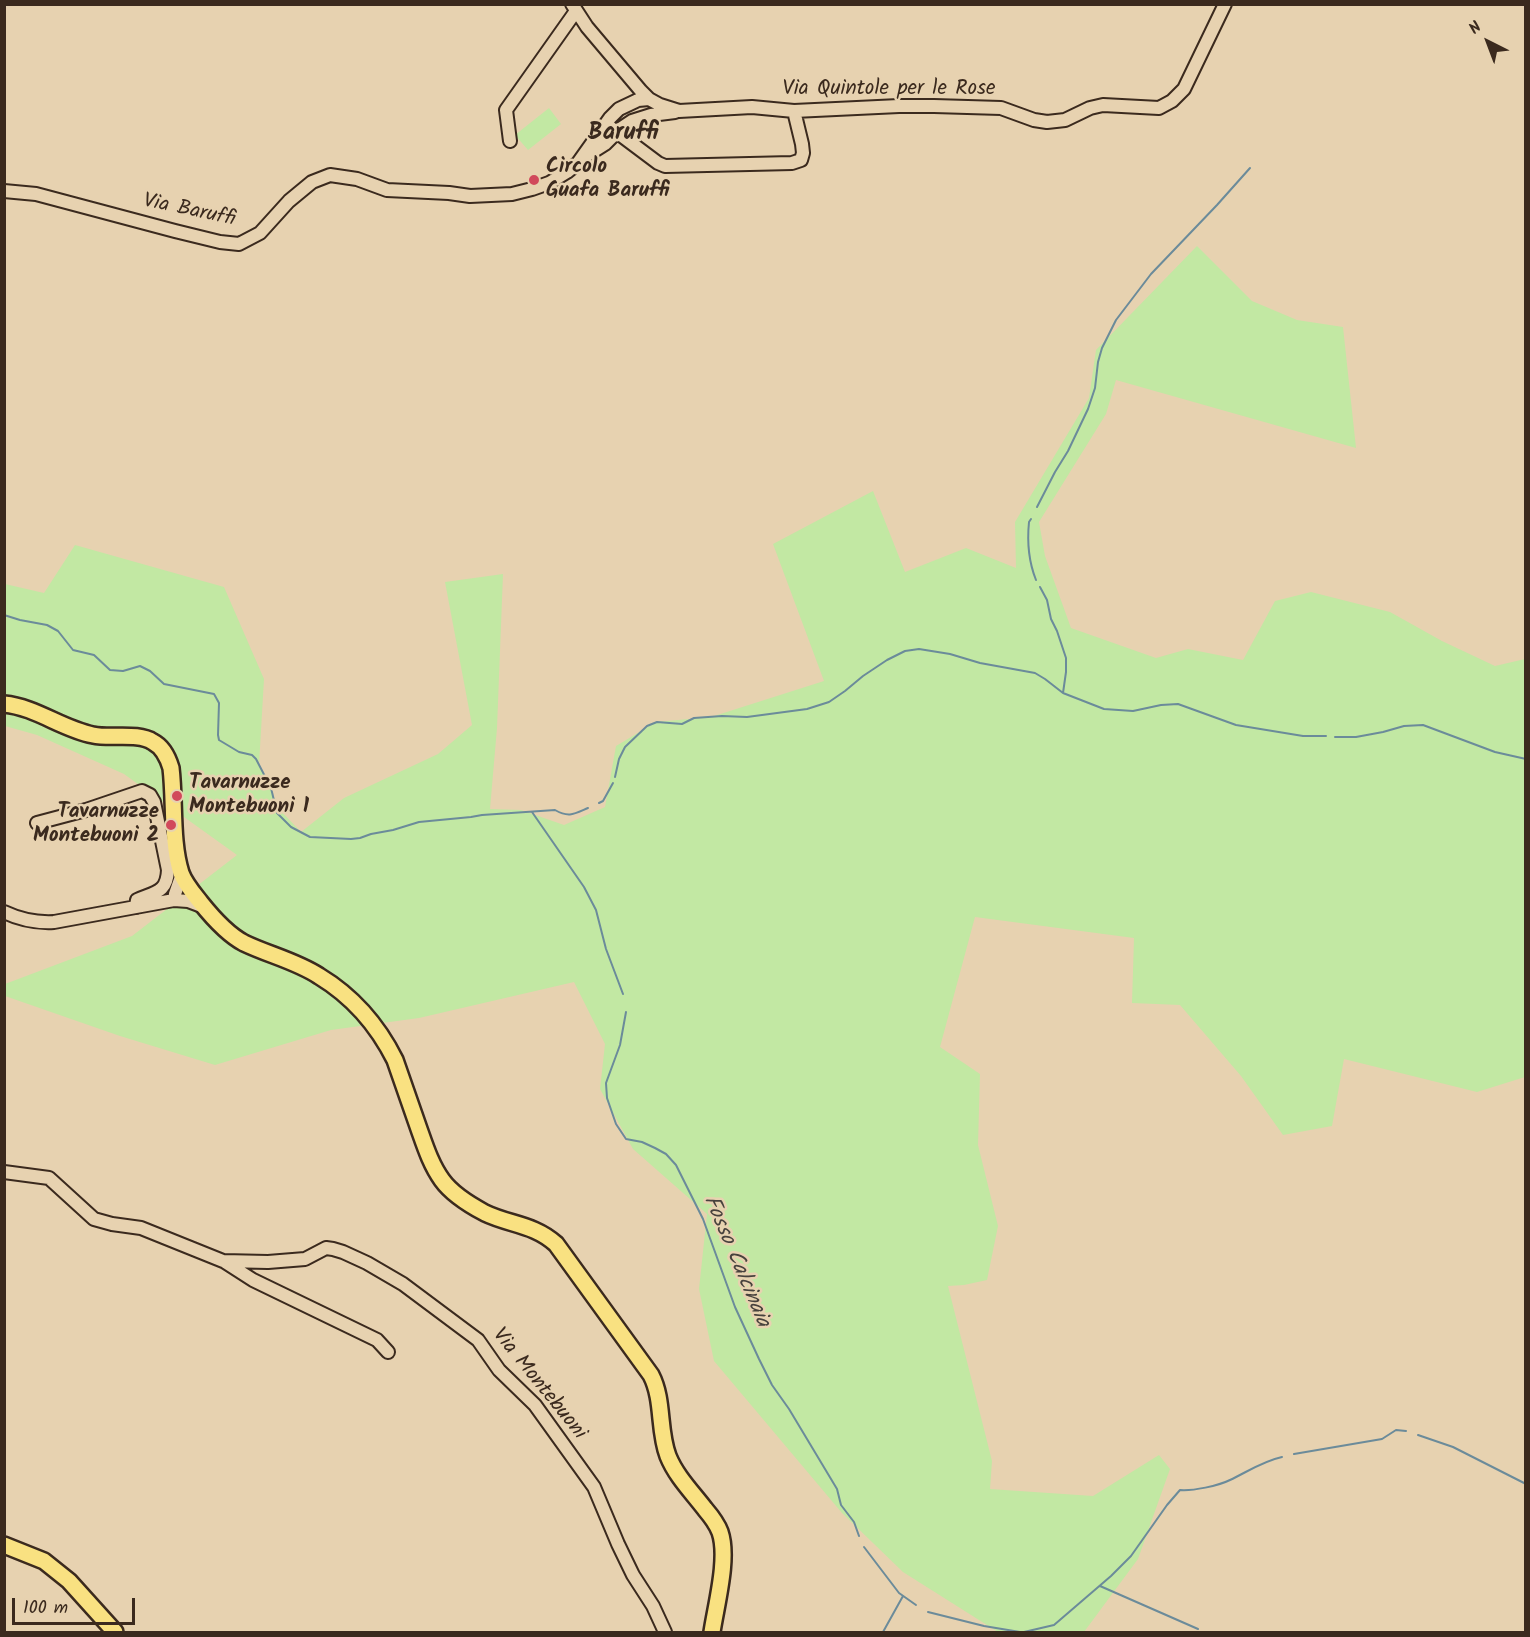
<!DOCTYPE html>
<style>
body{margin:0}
#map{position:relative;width:1530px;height:1637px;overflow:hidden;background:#e7d2b0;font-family:Kalam,sans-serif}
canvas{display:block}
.frame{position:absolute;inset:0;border:6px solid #3b2a1e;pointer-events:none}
.north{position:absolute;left:1458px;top:12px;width:60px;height:60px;-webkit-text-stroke:4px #e7d2b0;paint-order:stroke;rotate:318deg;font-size:16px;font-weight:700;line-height:24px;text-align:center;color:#3b2a1e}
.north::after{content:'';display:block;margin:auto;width:21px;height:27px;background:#3b2a1e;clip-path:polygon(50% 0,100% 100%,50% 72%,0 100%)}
.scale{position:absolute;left:12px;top:1598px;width:123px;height:27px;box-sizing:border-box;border:3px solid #3b2a1e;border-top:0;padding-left:8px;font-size:18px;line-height:21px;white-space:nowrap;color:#3b2a1e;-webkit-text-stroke:4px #e7d2b0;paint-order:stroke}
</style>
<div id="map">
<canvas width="1530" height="1637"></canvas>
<div class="frame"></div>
<div class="north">N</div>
<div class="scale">100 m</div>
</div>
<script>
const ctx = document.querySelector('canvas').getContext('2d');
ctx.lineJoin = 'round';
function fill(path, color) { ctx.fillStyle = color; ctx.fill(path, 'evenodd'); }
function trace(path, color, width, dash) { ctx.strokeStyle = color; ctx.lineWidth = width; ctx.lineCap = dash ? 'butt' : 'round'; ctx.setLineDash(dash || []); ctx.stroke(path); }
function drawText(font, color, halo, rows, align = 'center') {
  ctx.font = font + ' Kalam,sans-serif'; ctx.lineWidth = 5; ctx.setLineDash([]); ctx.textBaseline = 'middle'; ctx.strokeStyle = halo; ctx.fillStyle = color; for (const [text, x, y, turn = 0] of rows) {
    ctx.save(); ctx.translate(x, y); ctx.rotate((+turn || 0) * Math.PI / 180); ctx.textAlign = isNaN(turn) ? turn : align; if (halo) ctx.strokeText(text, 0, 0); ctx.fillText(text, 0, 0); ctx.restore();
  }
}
fill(new Path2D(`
 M549 108 561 124 528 150 515 135Z
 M1197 246 1252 301 1297 320 1343 327 1356 448 1116 380 1106 414 1039 522 1045 556 1071 628 1156 658 1188 649 1243 660 1275 601 1311 592 1390 612 1442 641 1495 666 1525 659V1077L1477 1092 1344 1059 1332 1126 1283 1135 1241 1076 1180 1005 1132 1003 1134 938 975 917 940 1047 980 1074 978 1145 998 1226 987 1280 964 1285 948 1286 992 1461 990 1489 1093 1496 1159 1455 1170 1469 1138 1559 1084 1632H998L903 1572 842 1513 714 1361 699 1289 707 1214 633 1149 600 1089 605 1044 574 982 419 1018 331 1030 215 1065 120 1036 5 996V984L132 936 237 855 124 774 37 735 5 726V584L44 593 75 545 224 587 264 679 259 765 280 810 301 832 344 798 438 754 472 725 445 582 503 574 497 728 490 809 521 810 564 825 605 807 616 746 656 722 711 717 824 681 773 544 873 491 905 572 966 548 1016 568 1015 522 1089 398 1096 350Z`), '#c2e8a3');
trace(new Path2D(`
 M1037 507 1055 472 1068 451 1088 409 1095 388 1098 362 1102 348 1116 320 1151 274 1217 205 1250 168
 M1031 519 1029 522C1027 542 1028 560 1036 580
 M1040 587 1047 600 1051 619 1057 631 1066 658V672L1063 693
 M4 615 20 620 47 625 58 631 73 650 94 655 110 670 123 671 140 666 150 671 164 684 214 694 219 703 218 735 219 740 239 752 252 755 256 759 271 788 277 813 291 827 310 837 351 839 360 838 371 834 393 830 419 822 471 817 482 815 555 810C569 818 574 814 588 808
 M1335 737H1356L1383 732 1404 726 1423 725 1495 752 1526 759
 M615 777 619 759 625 747 647 726 657 722 682 724 694 718 722 716 747 717 807 709 829 702 845 691 863 676 887 660 905 651 919 649 950 654 980 663 1035 673 1045 679 1063 693 1104 709 1133 711 1161 705 1178 704 1236 725 1303 736H1326
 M599 803 603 801 613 783
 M532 812 584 887 596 910 606 949 623 994
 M626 1012 620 1045 606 1083 607 1098 616 1124 626 1139 642 1142 655 1148 666 1154 676 1165 703 1219 735 1307 759 1359 772 1385 789 1409 837 1489 841 1505 854 1522 859 1536
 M1418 1435 1453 1447 1526 1484
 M1294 1454 1382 1439 1396 1430 1406 1431
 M864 1547 899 1593 916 1605
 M1100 1586 1198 1629
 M928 1612 984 1626 1020 1632
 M883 1632 903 1596
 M1024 1632 1054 1625 1111 1576 1131 1556 1167 1505 1180 1490C1193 1491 1218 1486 1230 1480 1247 1472 1263 1461 1282 1457`), '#6b8b9a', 2);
const minor = new Path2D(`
 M572 4 587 27 641 91 649 99 660 105 679 111 752 107 794 111 899 106H934L1001 108 1034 120 1047 122 1065 120 1090 108 1103 105 1159 108 1172 101 1184 89 1225 4
 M606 124 658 163 665 166 792 163 801 160 803 153 802 144 794 111
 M510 141 506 110 576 11
 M586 156 605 144 620 129 632 121 651 115 675 112
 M4 191 36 194 175 231 220 242 239 244 260 233 289 201 312 182 330 175 357 179 387 190 449 193 470 196 512 194 532 189 549 183 567 172 578 163 610 118 619 109 638 100 649 99
 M37 823 86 810 142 791 150 795 154 802 168 870C167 893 155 892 137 900L136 907
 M175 894 182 874
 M4 912C21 920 36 923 54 922L174 900 188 901 204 907
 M4 1172 49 1178 94 1219 112 1224 141 1228 223 1261 268 1262 305 1259 326 1248 333 1249 343 1252 367 1263 403 1284 478 1340 499 1370 535 1405 594 1487 618 1544 633 1575 653 1606 665 1632
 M225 1262 253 1280 377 1340 388 1352`);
const major = new Path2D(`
 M4 704C36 707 62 729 93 735 111 739 138 732 153 742 163 747 168 758 171 768 175 801 171 842 181 873 185 884 194 894 201 903 213 918 227 934 244 943 269 955 296 961 319 976 352 996 378 1026 395 1060 403 1083 411 1106 419 1129 425 1146 431 1165 442 1180 452 1194 470 1205 485 1213 510 1225 534 1224 556 1244L651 1375C664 1400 658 1430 668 1456 676 1476 692 1492 705 1509 711 1516 717 1524 720 1532 729 1558 716 1605 712 1632
 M4 1545 44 1561 69 1581 115 1632`);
trace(minor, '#3b2a1e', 16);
trace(major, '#3b2a1e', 20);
trace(minor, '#e7d2b0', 12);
trace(major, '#f9e181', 15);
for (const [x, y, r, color] of [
 [534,180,6,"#d1495b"],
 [177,796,6,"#d1495b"],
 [171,825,6,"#d1495b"]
]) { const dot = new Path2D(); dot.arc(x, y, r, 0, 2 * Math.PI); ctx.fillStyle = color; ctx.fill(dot); trace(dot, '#e7d2b0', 2); }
drawText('21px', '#3b2a1e', '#e7d2b0', [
 ["Via Quintole per le Rose",889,90],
 ["Via Baruffi",189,212,12],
 ["Via Montebuoni",538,1385,51]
]);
drawText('bold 21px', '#3b2a1e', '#e7d2b0', [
 ["Circolo",546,168],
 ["Guafa Baruffi",546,192],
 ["Tavarnuzze",189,784],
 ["Montebuoni 1",189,808],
 ["Tavarnuzze",159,813,"right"],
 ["Montebuoni 2",159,837,"right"]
], 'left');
drawText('italic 22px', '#47423d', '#e7d2b0', [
 ["Fosso Calcinaia",735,1262,67]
]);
drawText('bold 24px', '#3b2a1e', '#e7d2b0', [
 ["Baruffi",623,135]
]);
</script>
